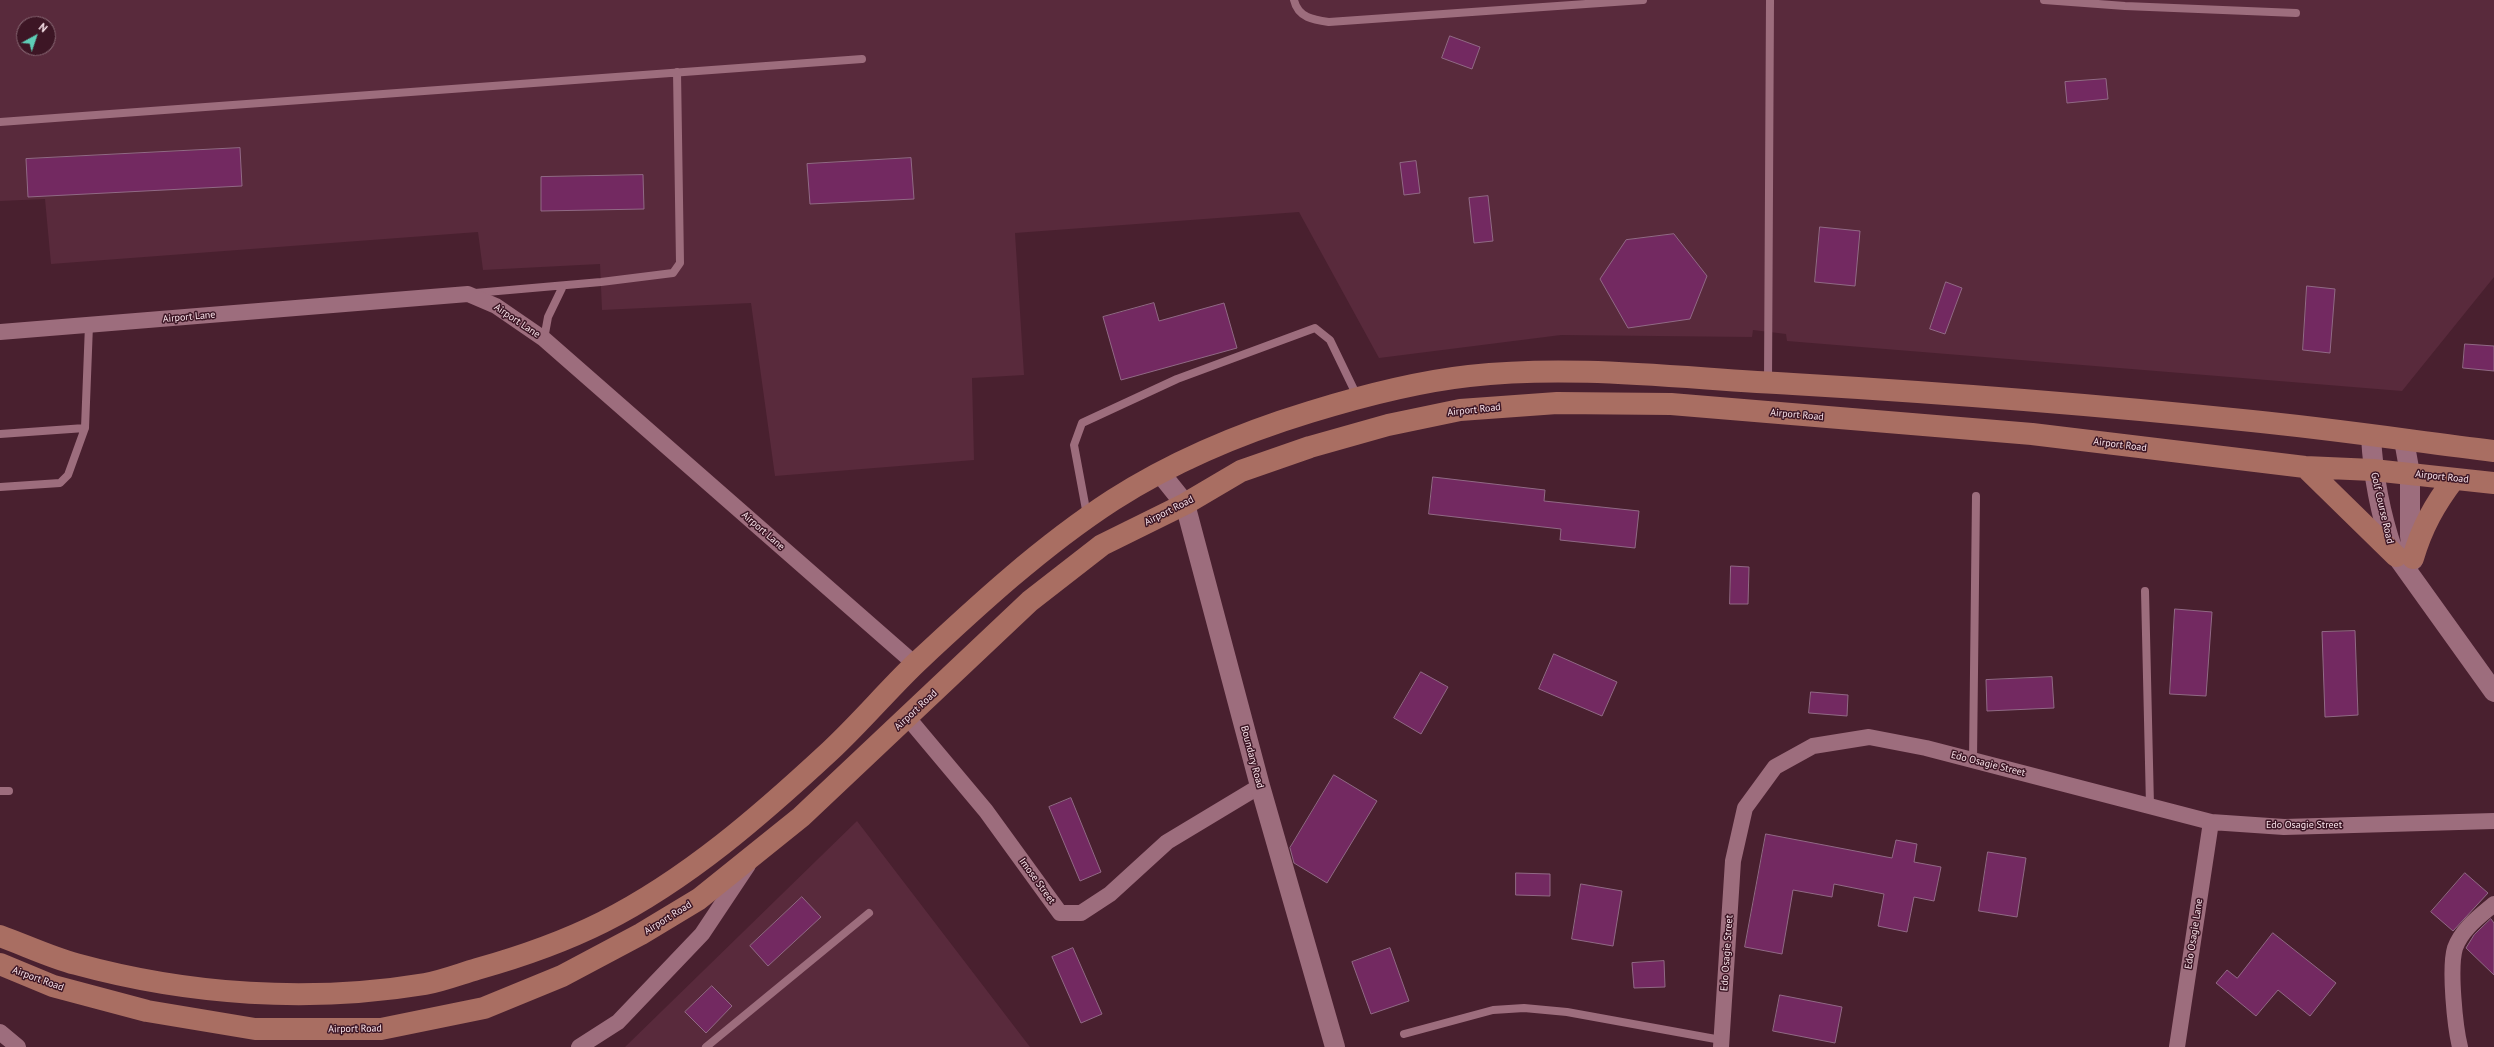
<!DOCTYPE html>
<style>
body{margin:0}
#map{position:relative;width:2494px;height:1047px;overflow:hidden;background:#49202f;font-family:"PT Sans",sans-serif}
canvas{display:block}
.north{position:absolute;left:16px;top:16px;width:40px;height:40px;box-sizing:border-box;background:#3d1625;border:1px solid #896975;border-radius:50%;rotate:40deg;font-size:11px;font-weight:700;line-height:16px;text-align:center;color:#fbe5ec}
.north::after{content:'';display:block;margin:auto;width:14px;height:18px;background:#5eceb7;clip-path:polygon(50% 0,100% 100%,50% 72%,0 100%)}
</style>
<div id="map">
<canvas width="2494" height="1047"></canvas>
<div class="north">N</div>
</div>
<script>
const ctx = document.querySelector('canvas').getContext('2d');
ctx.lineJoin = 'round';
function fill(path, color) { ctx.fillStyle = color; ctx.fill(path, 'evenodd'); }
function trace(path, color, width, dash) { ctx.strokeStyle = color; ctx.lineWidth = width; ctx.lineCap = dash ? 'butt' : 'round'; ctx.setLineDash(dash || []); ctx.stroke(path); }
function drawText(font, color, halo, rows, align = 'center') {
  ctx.font = font + ' "PT Sans",sans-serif'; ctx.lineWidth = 3; ctx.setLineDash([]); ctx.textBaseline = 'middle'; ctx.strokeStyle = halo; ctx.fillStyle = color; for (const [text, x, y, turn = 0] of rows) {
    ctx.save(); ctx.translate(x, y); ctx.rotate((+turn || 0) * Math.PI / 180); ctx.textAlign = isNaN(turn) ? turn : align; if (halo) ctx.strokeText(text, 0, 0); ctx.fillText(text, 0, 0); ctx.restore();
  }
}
fill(new Path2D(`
 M0 0H2494V277L2402 391 1787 341 1786 334 1753 330 1752 337 1561 335 1379 358 1299 212 1015 233 1024 375 972 378 974 460 775 476 751 303 602 310 600 264 483 270 478 232 51 264 45 199 0 201ZM24 24H48V48H24Z
 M857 821 1030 1047H625Z`), '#592a3c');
const building = new Path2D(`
 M1450 36 1480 47 1472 69 1442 58Z
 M2106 79 2108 99 2067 103 2065 82Z
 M240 148 242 186 28 197 26 159Z
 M911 158 914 199 810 204 807 164Z
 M1416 161 1420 193 1404 195 1400 163Z
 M643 175 644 209 541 211V177Z
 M1488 196 1493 241 1474 243 1469 198Z
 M1820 227 1860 231 1855 286 1815 282Z
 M1674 234 1707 276 1690 319 1628 328 1600 279 1626 240Z
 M1946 282 1962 288 1945 334 1930 329Z
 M2307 286 2335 289 2330 353 2303 350Z
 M1154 303 1159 321 1224 303 1237 348 1121 380 1103 317Z
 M2465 344 2494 346V371L2463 368Z
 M1433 477 1545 490 1544 501 1639 511 1635 548 1560 540 1561 529 1429 514Z
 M1731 566 1749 567 1748 604H1730Z
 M2175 609 2212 612 2206 696 2170 694Z
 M2355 631 2358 715 2325 717 2322 632Z
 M1554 654 1617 682 1602 716 1539 689Z
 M1421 672 1448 687 1421 734 1394 718Z
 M2052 677 2054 708 1987 711 1986 680Z
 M1811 692 1848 695 1847 716 1809 713Z
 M1334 775 1377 801 1327 883 1294 863 1290 848Z
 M1071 798 1101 872 1080 881 1049 807Z
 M1766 834 1892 858 1896 840 1917 844 1914 862 1941 867 1934 901 1914 897 1907 932 1878 926 1884 894 1834 884 1832 897 1793 890 1782 954 1745 947Z
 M1988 852 2026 858 2017 917 1979 911Z
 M1516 873 1550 874V896L1516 895Z
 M2465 873 2488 893 2453 931 2431 912Z
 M1581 884 1622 891 1613 946 1572 939Z
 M802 897 821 917 768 966 750 946Z
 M2491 919 2494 923V975L2466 948 2474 935Z
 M2273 933 2336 983 2310 1016 2278 990 2256 1016 2216 983 2227 970 2237 978Z
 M1073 948 1102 1014 1081 1023 1052 957Z
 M1390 948 1409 1001 1371 1014 1352 962Z
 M1664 961 1665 987 1634 988 1632 963Z
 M712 986 732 1006 706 1033 685 1012Z
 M1780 995 1842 1007 1835 1043 1773 1031Z`);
fill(building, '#732961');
trace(building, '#916985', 1);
trace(new Path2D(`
 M1294 0C1298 18 1314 20 1329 22L1643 0
 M2044 0 2125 6 2296 13
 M0 122 862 59
 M475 293 601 282 673 273 680 263 677 72
 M544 339 548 317 563 286
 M1768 381 1770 0
 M0 434 85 428 89 325
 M0 487 60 483 68 475 85 428
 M1087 515 1074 445 1082 423 1177 379 1315 328 1330 340 1358 398
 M2145 591 2150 806
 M1973 760 1976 496
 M0 791H9
 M1404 1034 1493 1010 1524 1008 1567 1012 1721 1040
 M706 1047 869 913`), '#9d6d7d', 8);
trace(new Path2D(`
 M0 332 468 294 496 306 544 339 915 664
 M908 718 986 811 1060 913H1081L1110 894 1167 842 1260 786
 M0 1032 18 1047
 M579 1047 618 1022 702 934 748 865
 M1721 1047 1733 861 1745 808 1775 767 1813 746 1869 737 1926 748 2211 822 2284 827 2494 821
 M2177 1047 2211 822
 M2460 1047C2455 1027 2449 968 2455 948 2462 929 2479 917 2494 904`), '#9d6d7d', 16);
trace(new Path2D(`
 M2371 436C2373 475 2380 513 2393 551L2494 692
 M2404 440 2410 474V536L2413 560
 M1161 474 1185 504 1260 786 1335 1047`), '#9d6d7d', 20);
trace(new Path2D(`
 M2305 467 2396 556
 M2413 558C2422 527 2435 504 2454 479
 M0 936C25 945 50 957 76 964 189 995 310 1003 425 984 442 981 460 974 477 969 520 957 563 942 603 922 688 879 761 815 830 751 860 723 886 692 915 664 977 606 1042 546 1113 500 1174 461 1241 433 1310 412 1362 396 1415 382 1469 376 1576 364 1686 379 1793 384 1946 393 2099 405 2252 421 2333 429 2413 441 2494 451
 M0 964 53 986 147 1011 255 1029H381L484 1008 562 976 641 934 699 899 801 817 1030 601 1102 545 1185 504 1241 471 1310 447 1388 425 1460 410 1557 403 1671 404 2032 434 2305 467 2373 470 2494 483`), '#a96e62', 22);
drawText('10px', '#fbe5ec', '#3d1625', [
 ["Airport Lane",189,317,-5],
 ["Airport Lane",517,321,34],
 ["Airport Road",1474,410,-6],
 ["Airport Road",1797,415,5],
 ["Airport Road",2120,445,7],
 ["Airport Road",2442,477,6],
 ["Golf Course Road",2382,508,77],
 ["Airport Road",1169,511,-27],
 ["Airport Lane",763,531,41],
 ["Airport Road",916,710,-43],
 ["Boundary Road",1252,757,75],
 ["Edo Osagie Street",1988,764,14],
 ["Edo Osagie Street",2304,825],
 ["Imose Street",1037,881,54],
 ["Airport Road",668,918,-32],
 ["Edo Osagie Lane",2194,934,-81],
 ["Edo Osagie Street",1727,953,-86],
 ["Airport Road",38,979,20],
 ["Airport Road",355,1029,-1]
]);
</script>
